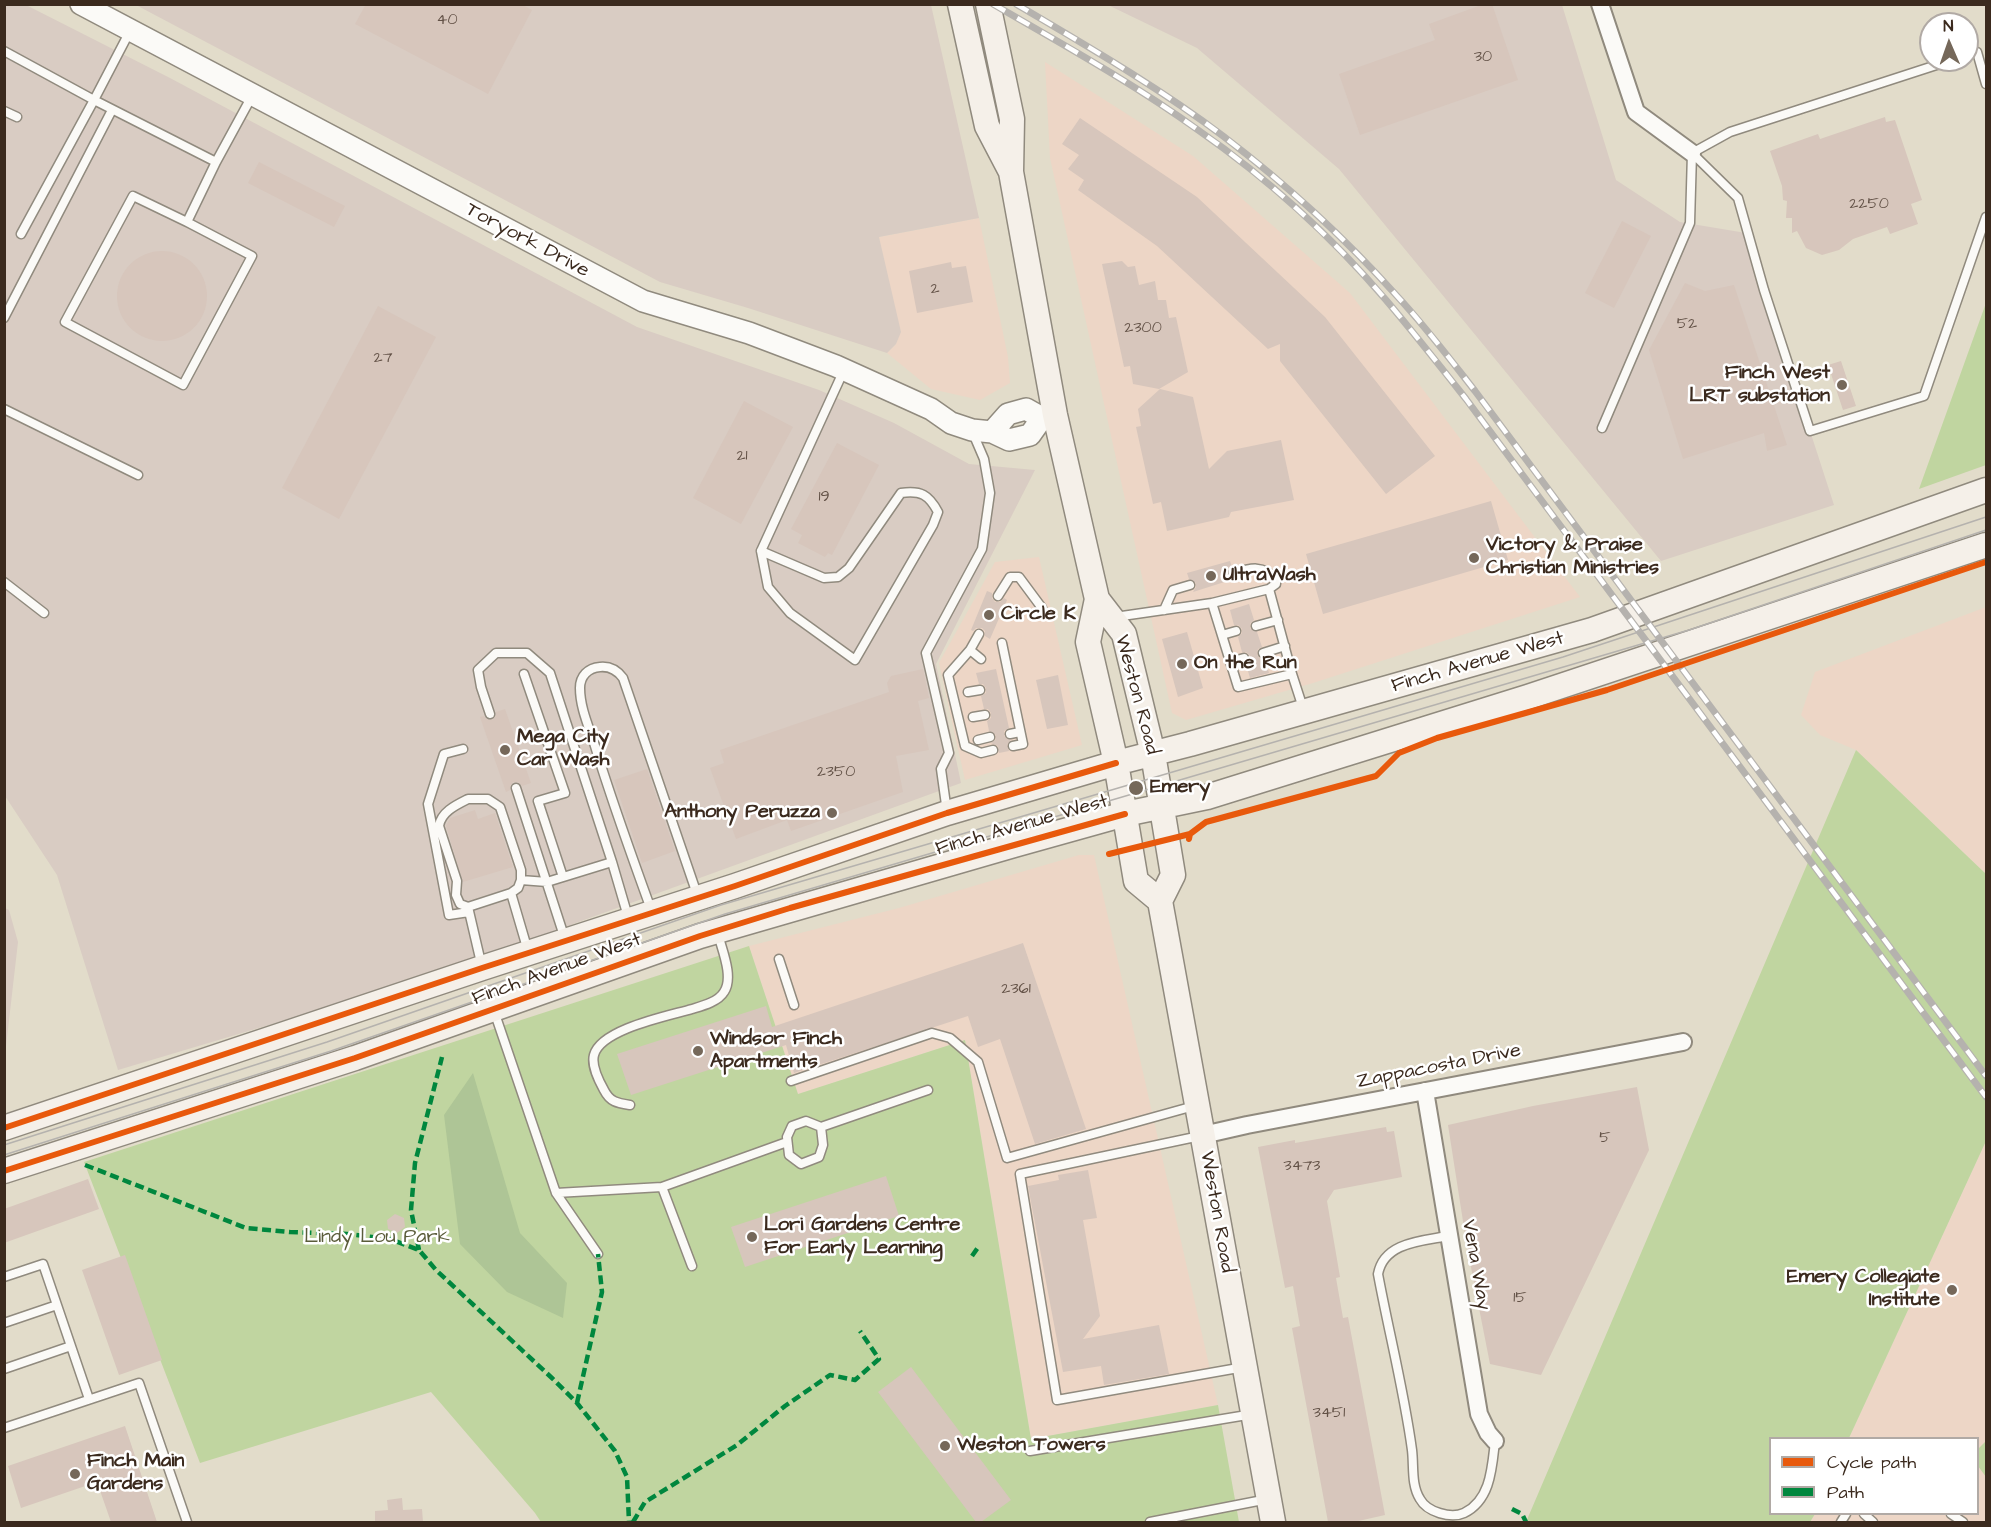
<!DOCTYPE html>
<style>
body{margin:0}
#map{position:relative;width:1991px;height:1527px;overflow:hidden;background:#e2dcca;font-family:"Architects Daughter",sans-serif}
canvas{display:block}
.frame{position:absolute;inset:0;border:6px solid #3b2a1e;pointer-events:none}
.legend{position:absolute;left:1769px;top:1437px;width:210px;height:78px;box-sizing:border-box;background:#fff;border:2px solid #b1aaa5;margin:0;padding:8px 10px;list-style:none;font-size:18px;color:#3b2a1e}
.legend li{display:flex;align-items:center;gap:12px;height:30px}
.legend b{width:30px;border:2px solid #b1aaa5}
.north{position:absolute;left:1919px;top:12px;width:60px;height:60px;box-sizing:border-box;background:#fff;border:2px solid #b1aaa5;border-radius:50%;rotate:358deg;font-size:16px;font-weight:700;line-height:24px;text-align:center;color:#3b2a1e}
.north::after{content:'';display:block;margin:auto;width:21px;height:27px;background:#75685a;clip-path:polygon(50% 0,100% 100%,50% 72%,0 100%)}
</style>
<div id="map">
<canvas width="1991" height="1527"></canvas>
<div class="frame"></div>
<ul class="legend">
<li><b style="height:8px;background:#e8590c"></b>Cycle path</li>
<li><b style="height:8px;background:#00873e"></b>Path</li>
</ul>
<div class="north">N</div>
</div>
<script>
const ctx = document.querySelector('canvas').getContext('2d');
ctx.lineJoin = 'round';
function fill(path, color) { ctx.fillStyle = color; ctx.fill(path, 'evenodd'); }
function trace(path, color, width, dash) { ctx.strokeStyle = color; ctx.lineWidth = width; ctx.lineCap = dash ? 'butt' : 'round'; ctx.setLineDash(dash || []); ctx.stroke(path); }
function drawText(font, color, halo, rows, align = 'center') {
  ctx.font = font + ' "Architects Daughter",sans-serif'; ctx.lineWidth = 5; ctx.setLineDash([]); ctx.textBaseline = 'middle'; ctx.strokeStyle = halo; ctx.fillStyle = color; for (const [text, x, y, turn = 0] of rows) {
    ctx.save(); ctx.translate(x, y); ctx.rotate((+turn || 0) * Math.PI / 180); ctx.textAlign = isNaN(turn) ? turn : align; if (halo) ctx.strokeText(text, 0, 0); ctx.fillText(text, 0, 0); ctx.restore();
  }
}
fill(new Path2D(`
 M1045 62 1193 156 1350 293 1580 597 1313 683 1186 720 1172 713 1050 158Z
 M979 218 1008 357 1010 383 980 400 931 389 887 353 896 344 879 237Z
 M1039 557 1082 745 965 780 939 663 995 562Z
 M1986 607V874L1856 750 1820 735 1801 715 1815 672Z
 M1079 855H1094L1218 1405 1031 1439 965 1040 798 1094 749 946 899 908Z
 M1986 1141V1522H1810L1815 1514H1978V1438H1849Z`), '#edd6c6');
fill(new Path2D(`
 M5 5H26L170 78 637 327 819 390 894 423 969 464 1035 470 936 664 961 783 573 924 530 947 118 1070 57 875 5 796Z
 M136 5H931L979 218 879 237 901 332 896 344 887 353 748 308 660 282Z
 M1108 5H1562L1616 180 1680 222 1746 233 1834 505 1661 561 1339 169 1197 48Z
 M5 908 9 910 18 942 5 1055Z`), '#d9ccc3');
fill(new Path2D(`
 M1986 303V465L1919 489Z
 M1856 750 1986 874V1141L1849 1438H1770V1514H1815L1810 1522H1526Z
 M749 946 798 1094 965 1040 1031 1439 1218 1405 1239 1522H541L535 1513 431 1392 200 1463 84 1162Z
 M1986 1441V1477L1978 1466V1449Z`), '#c0d5a0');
fill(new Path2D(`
 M473 1073 520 1233 567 1283 563 1318 507 1292 460 1244 444 1115Z`), '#aec596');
fill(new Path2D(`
 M366 4H521L532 10 488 94 355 24Z
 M1484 4H1492L1518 80 1360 135 1339 74 1435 40 1429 24Z
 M1885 117 1886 122 1895 120 1922 200 1911 204 1918 224 1890 234 1887 227 1853 239 1839 250 1822 255 1806 248 1797 231 1792 233V218H1786L1787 201 1783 200 1782 186 1770 151 1818 134 1820 139Z
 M1080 118 1197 197 1325 317 1435 456 1386 494 1280 361V344L1268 349 1157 246 1078 190 1084 180 1068 169 1079 155 1062 144Z
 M259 162 345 206 334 227 248 183Z
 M1622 221 1651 236 1614 308 1585 293Z
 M117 296a45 45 0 1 1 90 0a45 45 0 1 1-90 0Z
 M1122 261 1128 267 1135 266 1139 285 1155 281 1158 300H1166L1169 318 1176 317 1188 372 1159 389 1133 384 1130 366 1124 367 1102 264Z
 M951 262 952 268 966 266 973 302 917 313 909 271Z
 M1685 283 1705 291 1734 285 1787 445 1767 451 1764 433 1683 459 1649 350Z
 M378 306 436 337 339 519 282 488Z
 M1841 361 1856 406 1843 410 1828 365Z
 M1160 389 1193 397 1209 469 1227 451 1281 440 1294 500 1231 512 1229 517 1167 531 1161 502 1153 504 1136 427 1141 426 1138 409Z
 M744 401 793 427 741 524 693 498Z
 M837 443 879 465 832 555 828 553 825 557 798 543 802 535 791 529Z
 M1491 501 1508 560 1323 614 1306 554Z
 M1230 561 1232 567 1228 569 1227 574 1229 578 1234 579 1193 592 1196 587V583L1189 579 1187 573Z
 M987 591 992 593V598L995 602H1000L1004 598 1007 600 990 639 985 636V631L982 628H976L973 631 971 630Z
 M1249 604 1254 620 1250 624V628L1257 632 1262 647 1258 649 1257 654 1259 658 1265 659 1269 673 1250 678 1246 664 1250 660V656L1246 652H1242L1238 637 1242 633V629L1238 625H1234L1230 610Z
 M1187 632 1203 688 1178 697 1162 639Z
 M923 669 929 698 918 701 929 750 896 756 903 792 791 831 787 820 736 839 710 768 724 763 720 750 889 692 887 683 891 676Z
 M996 669 1009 728 1004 731V736L1011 740 1007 745 1009 751 999 753 998 746 991 743 996 739V735L989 731 987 721 991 718V713L988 709H984L981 696 986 693V688L983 684H979L976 673Z
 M1058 675 1068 725 1047 729 1036 680Z
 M505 709 531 783 522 786 518 782H513L510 786V790L506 792 480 717 484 716 486 719 491 720 495 718 496 712Z
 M647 769 675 851 642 863 614 780Z
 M475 810 478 819 495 813 513 867 463 882 446 826 450 818Z
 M1023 943 1086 1129 1035 1144 1000 1039 978 1047 968 1016 794 1073 786 1045 631 1095 617 1054 766 1006 772 1027Z
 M1637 1087 1649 1150 1541 1375 1490 1364 1467 1247 1448 1125 1533 1106Z
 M1386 1127 1387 1132 1394 1131 1402 1177 1334 1190 1327 1201 1340 1277 1336 1278 1343 1318 1348 1317 1385 1515 1354 1522H1328L1292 1328 1300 1326 1293 1286 1285 1288 1258 1147 1295 1140V1143Z
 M1088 1170 1097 1218 1083 1220 1100 1316 1083 1339 1159 1325 1169 1374 1104 1385 1101 1366 1063 1372 1028 1186 1059 1180 1058 1175Z
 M886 1176 899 1216 745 1267 731 1227Z
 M88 1179 99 1209 4 1243V1209Z
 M395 1214 404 1218 405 1227 397 1233 388 1229 387 1220Z
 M125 1255 162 1360 119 1375 82 1270Z
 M911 1367 1011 1500 981 1522H976L878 1392Z
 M125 1426 157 1522H111L97 1482 21 1508 8 1466Z
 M402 1498 403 1510 422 1509 423 1522H375V1511L388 1510 387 1500Z`), '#d7c6bc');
const service = new Path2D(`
 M130 31 94 100 216 162 252 96
 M4 51 94 100 21 234
 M1967 55 1977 52 1986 84
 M4 111 17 117
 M1692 153 1738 198 1764 290 1810 431 1924 396 1986 217
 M1692 153 1730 132 1952 60
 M187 222 252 256 183 385 65 322 133 196 187 222 216 162
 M4 318 112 110
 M4 409 138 475
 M1602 428 1690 223 1692 153
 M761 551 768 587 790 613 855 660 933 525 938 512C929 495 921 490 901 493L849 568 838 577 824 578 761 551 844 370
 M4 582 44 613
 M1269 589 1292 674
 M998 596 1010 577H1019L1042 608
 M1212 603 1269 589 1276 584V580C1264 564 1250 568 1233 573
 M1164 610 1173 590 1190 585
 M1115 617 1212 603 1238 687 1292 674 1304 711
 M1256 626 1278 620
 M979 634 970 650 948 675 965 746 981 753 993 750
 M1222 635 1236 631
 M1002 643 1023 744 1013 746
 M970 650 981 659
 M1263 653 1285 646
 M1230 662 1244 658
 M524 674 565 793 538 801 563 877
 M968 692 980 690
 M490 714 481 687 478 670 496 653H527L550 673 612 862 629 920
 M973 717 985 715
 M1010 734 1020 732
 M978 740 990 737
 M463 749 444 754 428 804 449 915 469 912
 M516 788 565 939
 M468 799H488L500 807 521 870V880L518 888 511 893 468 907 460 904 456 895 457 881 439 826C441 812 456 805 468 799Z
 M947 812 941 769 949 753 926 653 982 549 990 493 984 459 972 431
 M521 880 547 882 612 862
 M511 893 528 951
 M468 907 482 967
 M652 912C632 857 612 802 595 746 589 727 580 708 580 688 580 676 588 668 600 667 610 666 617 670 623 678L698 897
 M779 959 794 1005
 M494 1011 556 1193 662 1187 692 1266
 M791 1081 932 1033 950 1038 978 1062 1007 1158 1194 1106
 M630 1105C617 1103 610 1102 604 1090 599 1081 591 1066 594 1055 601 1029 668 1016 692 1009 702 1006 718 1002 724 992 734 977 722 950 718 934
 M821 1127 823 1145 819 1157 801 1164 789 1155 787 1137 792 1126 806 1121 821 1127 928 1090
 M1200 1136 1020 1174 1057 1400 1244 1367
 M662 1187 787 1142
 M556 1193 598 1254
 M1448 1236C1422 1241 1384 1242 1378 1274 1389 1333 1404 1391 1412 1450 1414 1466 1411 1485 1420 1499 1427 1512 1451 1519 1464 1513 1491 1500 1492 1467 1495 1441
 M4 1277 43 1264 89 1399
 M4 1323 57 1305
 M4 1369 71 1346
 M4 1428 139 1383 187 1522
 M1030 1451 1253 1414
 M1864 1514 1873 1522
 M1951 1514 1963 1522
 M1150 1522 1268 1499
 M1841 1522 1846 1514`);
const minor = new Path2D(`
 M1600 4 1636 112 1692 153
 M1425 1091 1479 1414 1488 1433 1495 1441
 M1203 1135 1247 1125 1683 1042`);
const tertiary = new Path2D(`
 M81 4 643 301 749 333 836 366 931 409 951 423 972 430 992 432 1009 440 1030 435 1042 418 1026 409 1008 414 992 432`);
const secondary = new Path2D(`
 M960 4 987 126 1010 170
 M988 4 1012 119 1011 172 1055 415 1097 599 1124 634 1153 754 1173 875 1160 901 1273 1522
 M1097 599 1088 642 1116 763 1136 881 1160 901
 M4 1128 482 968 735 886 947 813 1116 763 1190 744 1592 630 1986 490
 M4 1171 355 1058 700 936 1014 845 1125 814 1207 797 1528 697 1986 545`);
trace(service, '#908a7e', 11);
trace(minor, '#908a7e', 20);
trace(tertiary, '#908a7e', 24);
trace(secondary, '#908a7e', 27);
trace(service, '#fbfaf7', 8);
trace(minor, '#fbfaf7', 16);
trace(tertiary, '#fbfaf7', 21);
trace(secondary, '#f5f0e9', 24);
trace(new Path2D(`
 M4 1145 327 1042 721 905 1563 657 1986 517
 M4 1155 331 1051 725 914 1689 630 1986 530`), '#b5b2ae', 1.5);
const rail = new Path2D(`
 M993 4C1062 44 1133 83 1198 130 1267 178 1332 237 1386 300 1414 333 1440 366 1466 399L1986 1097
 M1016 4C1087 46 1158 87 1223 136 1286 184 1345 238 1397 296 1425 326 1450 359 1475 391L1986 1076`);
trace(rail, '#b5b2ae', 7);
trace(rail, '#fff', 4.5, [14]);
trace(new Path2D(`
 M85 1165 246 1228 290 1232 347 1234 390 1239 419 1250 436 1270 553 1379 577 1403 615 1451 627 1477 629 1522
 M419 1250 411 1210 415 1163 442 1057
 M972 1256 979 1246
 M577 1403 602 1292 598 1254
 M1512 1509 1522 1514 1526 1522
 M633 1522 645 1502 737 1445 785 1406 830 1375 855 1380 879 1359 860 1331`), '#00873e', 4.5, [9, 4.5]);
trace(new Path2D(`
 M1189 839 1190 834 1206 822 1376 776 1399 753 1437 738 1607 690 1986 562
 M1109 854 1190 834
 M4 1128 482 968 735 886 947 813 1116 763
 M4 1171 355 1058 700 936 790 908 1125 814`), '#e8590c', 6);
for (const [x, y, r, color] of [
 [1842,385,6,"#75685a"],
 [1474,558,6,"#75685a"],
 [1211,576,6,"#75685a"],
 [989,615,6,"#75685a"],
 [1182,664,6,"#75685a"],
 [505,750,6,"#75685a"],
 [1136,788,8,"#75685a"],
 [832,813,6,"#75685a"],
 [698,1051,6,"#75685a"],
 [752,1237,6,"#75685a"],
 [1952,1290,6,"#75685a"],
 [945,1446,6,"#75685a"],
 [75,1474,6,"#75685a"]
]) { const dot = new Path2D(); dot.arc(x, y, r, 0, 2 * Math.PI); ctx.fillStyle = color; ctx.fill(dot); trace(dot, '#fff', 2); }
drawText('16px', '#625146', null, [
 ["40",447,21],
 ["30",1483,58],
 ["2250",1869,205],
 ["2",935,290],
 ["52",1687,325],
 ["2300",1143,329],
 ["27",383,359],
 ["21",742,457],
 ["19",824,498],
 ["2350",836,773],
 ["2361",1016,990],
 ["5",1605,1139],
 ["3473",1302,1167],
 ["15",1520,1299],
 ["3451",1329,1414]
]);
drawText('20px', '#3b2a1e', '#fff', [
 ["Toryork Drive",527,241,28],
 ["Finch Avenue West",1478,663,-16],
 ["Weston Road",1136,695,75],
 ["Finch Avenue West",1022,826,-16],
 ["Finch Avenue West",557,970,-20],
 ["Zappacosta Drive",1439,1067,-11],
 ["Weston Road",1216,1212,80],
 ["Vena Way",1475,1265,80]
]);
drawText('bold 20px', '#3b2a1e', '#fff', [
 ["Finch West",1830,374,"right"],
 ["LRT substation",1830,397,"right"],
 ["Victory & Praise",1486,546],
 ["Christian Ministries",1486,569],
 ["UltraWash",1223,576],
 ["Circle K",1001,615],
 ["On the Run",1194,664],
 ["Mega City",517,738],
 ["Car Wash",517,761],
 ["Emery",1150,788],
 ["Anthony Peruzza",820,813,"right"],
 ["Windsor Finch",710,1040],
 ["Apartments",710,1063],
 ["Lori Gardens Centre",764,1226],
 ["For Early Learning",764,1249],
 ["Emery Collegiate",1940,1278,"right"],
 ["Institute",1940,1301,"right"],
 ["Weston Towers",957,1446],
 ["Finch Main",87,1462],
 ["Gardens",87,1485]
], 'left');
drawText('20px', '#5a5c3a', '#fff', [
 ["Lindy Lou Park",377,1238]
]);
</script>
